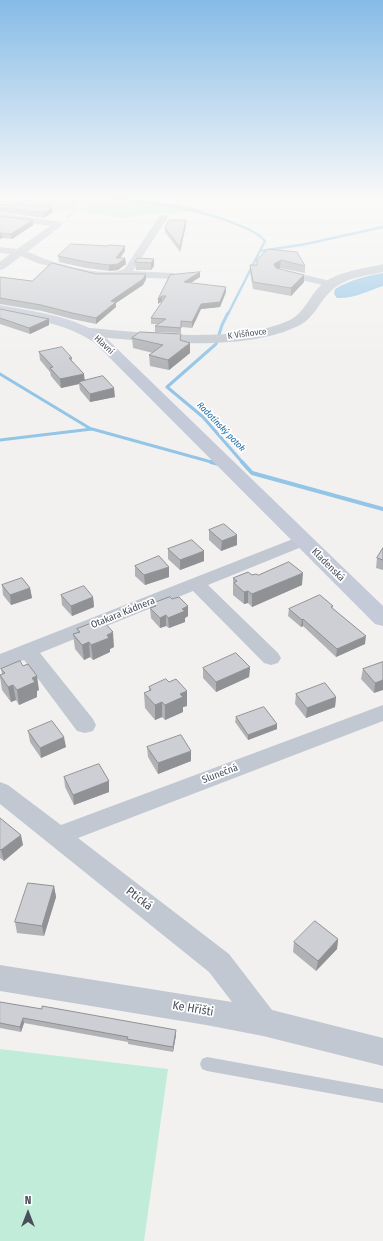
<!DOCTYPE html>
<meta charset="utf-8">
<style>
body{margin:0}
#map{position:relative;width:383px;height:1241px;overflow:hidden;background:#f2f1f0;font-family:"Fira Sans Condensed",sans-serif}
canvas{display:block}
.north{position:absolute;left:8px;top:1193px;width:40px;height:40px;-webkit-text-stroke:3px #fff;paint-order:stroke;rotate:0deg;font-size:11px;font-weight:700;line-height:16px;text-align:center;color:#49505c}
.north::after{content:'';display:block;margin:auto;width:14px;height:18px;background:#49505c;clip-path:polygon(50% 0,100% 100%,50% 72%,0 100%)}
</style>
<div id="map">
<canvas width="383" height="1241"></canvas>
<div class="north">N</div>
</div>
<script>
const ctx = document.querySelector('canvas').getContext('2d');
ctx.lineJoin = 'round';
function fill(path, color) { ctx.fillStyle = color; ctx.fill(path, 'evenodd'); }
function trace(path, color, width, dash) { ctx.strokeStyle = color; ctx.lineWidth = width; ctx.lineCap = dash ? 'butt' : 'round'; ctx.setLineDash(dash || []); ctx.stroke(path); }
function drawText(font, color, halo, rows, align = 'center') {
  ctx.font = font + ' "Fira Sans Condensed",sans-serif'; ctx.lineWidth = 3.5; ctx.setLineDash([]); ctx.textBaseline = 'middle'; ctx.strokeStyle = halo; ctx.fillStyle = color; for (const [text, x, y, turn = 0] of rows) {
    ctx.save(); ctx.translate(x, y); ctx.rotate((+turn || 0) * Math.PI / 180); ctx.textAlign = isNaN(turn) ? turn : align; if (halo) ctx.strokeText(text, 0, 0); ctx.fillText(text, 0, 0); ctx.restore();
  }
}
fill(new Path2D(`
 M0 199H87L88 200 73 210 66 211 0 202Z
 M99 199 175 206 190 212 149 214 122 218 81 211Z
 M0 1049 168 1069 144 1241H0Z`), '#c2ecda');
fill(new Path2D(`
 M383 273V286C367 291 354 299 337 298L334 294 335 289C350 280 366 276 383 273Z`), '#93c5e6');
trace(new Path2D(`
 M114 199C154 202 193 208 231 222 243 227 256 231 265 241L228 314
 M261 251 306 244 383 227`), '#93c5e6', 2.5);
trace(new Path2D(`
 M228 313 222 325 216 344 167 387 203 417 243 463
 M0 374 91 429
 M0 440 92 429 215 463`), '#93c5e6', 3);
trace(new Path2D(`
 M211 462 219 464
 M242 462 252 473 383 509`), '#93c5e6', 4);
trace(new Path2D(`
 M122 199 189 207 204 211
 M67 217 95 199`), '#7dc8b1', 1.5, [1.5, 1]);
fill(new Path2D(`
 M207 1057 383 1089V1103L207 1071 202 1069 200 1064 202 1059Z`), '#c2c8d1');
fill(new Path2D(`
 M0 213 61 222 63 224 61 226 27 252C34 253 39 257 45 259 60 265 112 279 125 268L160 215H166L168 217 133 271 173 273 178 276 173 279 124 277 108 279 97 278 37 263 21 256 4 269 0 270V262L10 254 0 253V247L17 249 50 226 0 219Z
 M280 269 335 282 337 284 331 287 276 274 275 272Z
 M303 535 309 536 312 540 309 544 208 585 278 653 281 658 278 663 271 665 264 663 193 591 40 653 93 719 96 725 93 731 85 733 77 731 24 660 0 669V654Z
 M383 705V721L78 838 229 954 272 1010 383 1038V1066L263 1036 206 1025 0 991V965L232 1002 209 972 0 804V782L8 785 61 825Z`), '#c2c8d1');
fill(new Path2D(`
 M383 264V272C365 276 343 278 330 292 319 302 314 318 300 325 245 353 150 342 90 336L85 335 83 332 85 329 90 328C146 333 238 344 290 320 304 313 309 297 320 286 336 271 363 269 383 264Z`), '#c2c8d1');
fill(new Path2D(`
 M0 305C37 312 74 316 105 337L383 606V626L375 624 95 343C66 323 34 320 0 313Z`), '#c4cad7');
fill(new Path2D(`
 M0 207 53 212 44 218 0 212Z
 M0 216 33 220V225L12 239 3 238 0 239Z
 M186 220V225L180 252 165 232V228Z
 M108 246H125V251L120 258H125L126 264 118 270 109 271 86 268 59 262 58 256Z
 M268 249 305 266V273L280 268 278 269 304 282 291 296 253 289 250 272V265H257V260Z
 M154 259V266L151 270H136L135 262Z
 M96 274H146V279L143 285 116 303V307L96 324 72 319 42 311 0 304V277L32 281Z
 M170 275 200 277 191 283 226 292 220 307 201 309 192 328 181 327V333L155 332V326L158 324H151V318L163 301 158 304Z
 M0 309 49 325 30 334 0 324Z
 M132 338 181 341 190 353 169 370 150 366 149 355 153 353 133 348Z
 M39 352 72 358V361L85 380 115 397 90 402 80 390 79 384 61 388 51 376 50 372 40 360Z
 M209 530 237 535V545L221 551 209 540Z
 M383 548V570L376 568 377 558Z
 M168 549 204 561 180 570 168 559Z
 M135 566 169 577 145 585 135 576Z
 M252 575H258L302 585 252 607 248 603 244 604 233 595V578Z
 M2 585 30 588 32 598 11 605 3 595Z
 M61 595 93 597 94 607 72 616 62 605Z
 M172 599 188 606V616L185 618V622L169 628 166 626 160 628 151 618 150 608 154 607V603Z
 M333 606 332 608 365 644 336 657 303 626 301 627 288 616 289 609Z
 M77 629 114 647 110 649V652L93 660 90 657 84 660 75 649 73 634 78 632Z
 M383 662 374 693 361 679 363 669Z
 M250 667 249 677 216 692 203 678V668Z
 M1 669 39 690 37 691V697L19 705 16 700 11 702 2 690 0 677V675L2 674Z
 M169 682 187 691V706L183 707V712L165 720 162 717 155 720 145 708 144 693 149 691V687Z
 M296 694 336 697 335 707 306 718 295 704Z
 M236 717 277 729 248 740 235 722Z
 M28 731 66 747 41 758 30 742Z
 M147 747 191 761 158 774 148 757Z
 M64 777 109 781V792L74 805 65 787Z
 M0 818 23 845 4 861 0 858Z
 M54 886 56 897 44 936 17 933 15 922Z
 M338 939 337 949 316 971 293 952 294 942Z
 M0 1002 176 1035 173 1052 128 1044V1042L24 1023 21 1032 0 1028Z`), '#b0b2b6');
fill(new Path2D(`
 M52 207 53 212 44 218V213Z
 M33 220V225L12 239 11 234Z
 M186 220V225L180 252V247Z
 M0 233H2L3 238 0 239Z
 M125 246V251L116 264V258Z
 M125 258 126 264 118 270 109 271V265Z
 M154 259V266L151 270V263Z
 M281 260 280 268 274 272V264Z
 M200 272V277L184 287V282Z
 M146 274V279L143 285 116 303V307L96 324V318L111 301Z
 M304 275V282L291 296V288Z
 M226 287V292L220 307 201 309 192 328V322L201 304Z
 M162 296V301L158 304V299Z
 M49 319V325L30 334 29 328Z
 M190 343V353L169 370 168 360Z
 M84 374 85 383 79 382V384L61 388 60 379Z
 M114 388 115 397 90 402V394Z
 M237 535V545L221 551 222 541Z
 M204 551V561L180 570V560Z
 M169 567V577L145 585 144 575Z
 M303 573 302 585 252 607V594Z
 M30 588 32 598 11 605 10 595Z
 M248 591V603L244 604V592Z
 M93 597 94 607 72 616 71 606Z
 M188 606V616L185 618V622L169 628 168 618 182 609Z
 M166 615V626L160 628V618Z
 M303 619V626L301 627 302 620Z
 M113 632 114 647 110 649V652L93 660 91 645 107 635Z
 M366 636 365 644 336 657 337 649Z
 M89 642 90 657 84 660 82 645Z
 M250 667 249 677 216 692V682Z
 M37 676 39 690 37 691V697L19 705 17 690 32 678Z
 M383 680V690L374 693 375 683Z
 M13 685 16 700 11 702 8 687Z
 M187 691V706L183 707V712L165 720V705L180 694Z
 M336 697 335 707 306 718 307 708Z
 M162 702V717L155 720V705Z
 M277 724V729L248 740V735Z
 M64 737 66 747 41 758 40 748Z
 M191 751V761L158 774V763Z
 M109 781V792L74 805 73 795Z
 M21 835 23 845 4 861 1 850Z
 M54 886 56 897 44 936 42 926Z
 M338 939 337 949 316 971 318 961Z
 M23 1018 24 1023 21 1032 20 1027Z
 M176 1030V1035L173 1052V1047Z`), '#909194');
const building = new Path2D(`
 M0 204 13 206 15 204 52 207 44 213 0 207Z
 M0 216 33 220 11 234 2 233H0Z
 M170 220H186L180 247 165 228Z
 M71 244 108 246 109 245 125 246 116 258H125L118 264 109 265 86 262 58 256Z
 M268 249 297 252 305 266 281 260 274 264 276 268 304 275 291 288 253 282 250 265H257V260Z
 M138 258 154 259 151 263 135 262Z
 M52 263 96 274H146L143 279 111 301 116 302 96 318 72 313 41 305 0 298V277L32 281Z
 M200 272 184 282 226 287 220 302 201 304 192 322 181 321V328L155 326 166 319 151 318 166 296H162L158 299 170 275Z
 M0 309 49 319 29 328 0 318Z
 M140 332 181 334 180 340 190 343 168 360 149 355 163 345 132 338Z
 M62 347 72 358H69L84 374 60 379 50 368 53 367 39 352Z
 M103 376 114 388 90 394 79 382Z
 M224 524 237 535 222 541 209 530Z
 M192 540 204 551 180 560 168 549Z
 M383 548V560L377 558Z
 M159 556 169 567 144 575 135 566Z
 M289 562 303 573 252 594 248 591 244 592 234 583 237 581 233 578 248 572 252 575 256 574 258 575Z
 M22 578 30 588 10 595 2 585Z
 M84 586 93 597 71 606 61 595Z
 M320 595 333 606 331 607 366 636 337 649 303 619 302 620 289 609Z
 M170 597 172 599 179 597 188 606 182 609 185 611 168 618 166 615 160 618 150 608 156 606 154 603Z
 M95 622 97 625 104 622 113 632 107 635 109 638 91 645 89 642 82 645 73 634 80 632 77 629Z
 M236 653 250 667 216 682 203 668Z
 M20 661 23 666 28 664 37 676 32 678 35 682 17 690 13 685 8 687 0 675 5 673 1 669Z
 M383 662V680L375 683 363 669Z
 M166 679 169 682 176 679 187 691 180 694 183 697 165 705 162 702 155 705 144 693 151 690 149 687Z
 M325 683 336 697 307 708 296 694Z
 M264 707 277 724 248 735 236 717Z
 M52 721 64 737 40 748 28 731Z
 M181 735 191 751 158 763 147 747Z
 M99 764 109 781 73 795 64 777Z
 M0 818 21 835 1 850 0 849Z
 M28 883 54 886 42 926 15 922Z
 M315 921 338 939 318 961 294 942Z
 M0 1002 42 1009V1006L176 1030 173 1047 127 1039 128 1037 23 1018 20 1027 0 1023Z`);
fill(building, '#cdcfd4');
trace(building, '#909194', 1);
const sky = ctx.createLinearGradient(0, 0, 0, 372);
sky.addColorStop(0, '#86bbe7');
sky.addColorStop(0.53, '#f9f9f8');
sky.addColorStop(1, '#f9f9f800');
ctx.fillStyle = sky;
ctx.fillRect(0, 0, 383, 372);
drawText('9px', '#49505c', '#fff', [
 ["K Višňovce",247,334,-7],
 ["Hlavní",104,345,43]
]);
drawText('italic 9px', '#176ba2', '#fff', [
 ["Radotínský potok",221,427,46]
]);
drawText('10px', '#49505c', '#fff', [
 ["Kladenská",328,565,45],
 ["Otakara Kádnera",123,613,-22],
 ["Slunečná",220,774,-21]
]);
drawText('12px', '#49505c', '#fff', [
 ["Ptická",139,899,38],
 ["Ke Hřišti",193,1009,10]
]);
</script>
